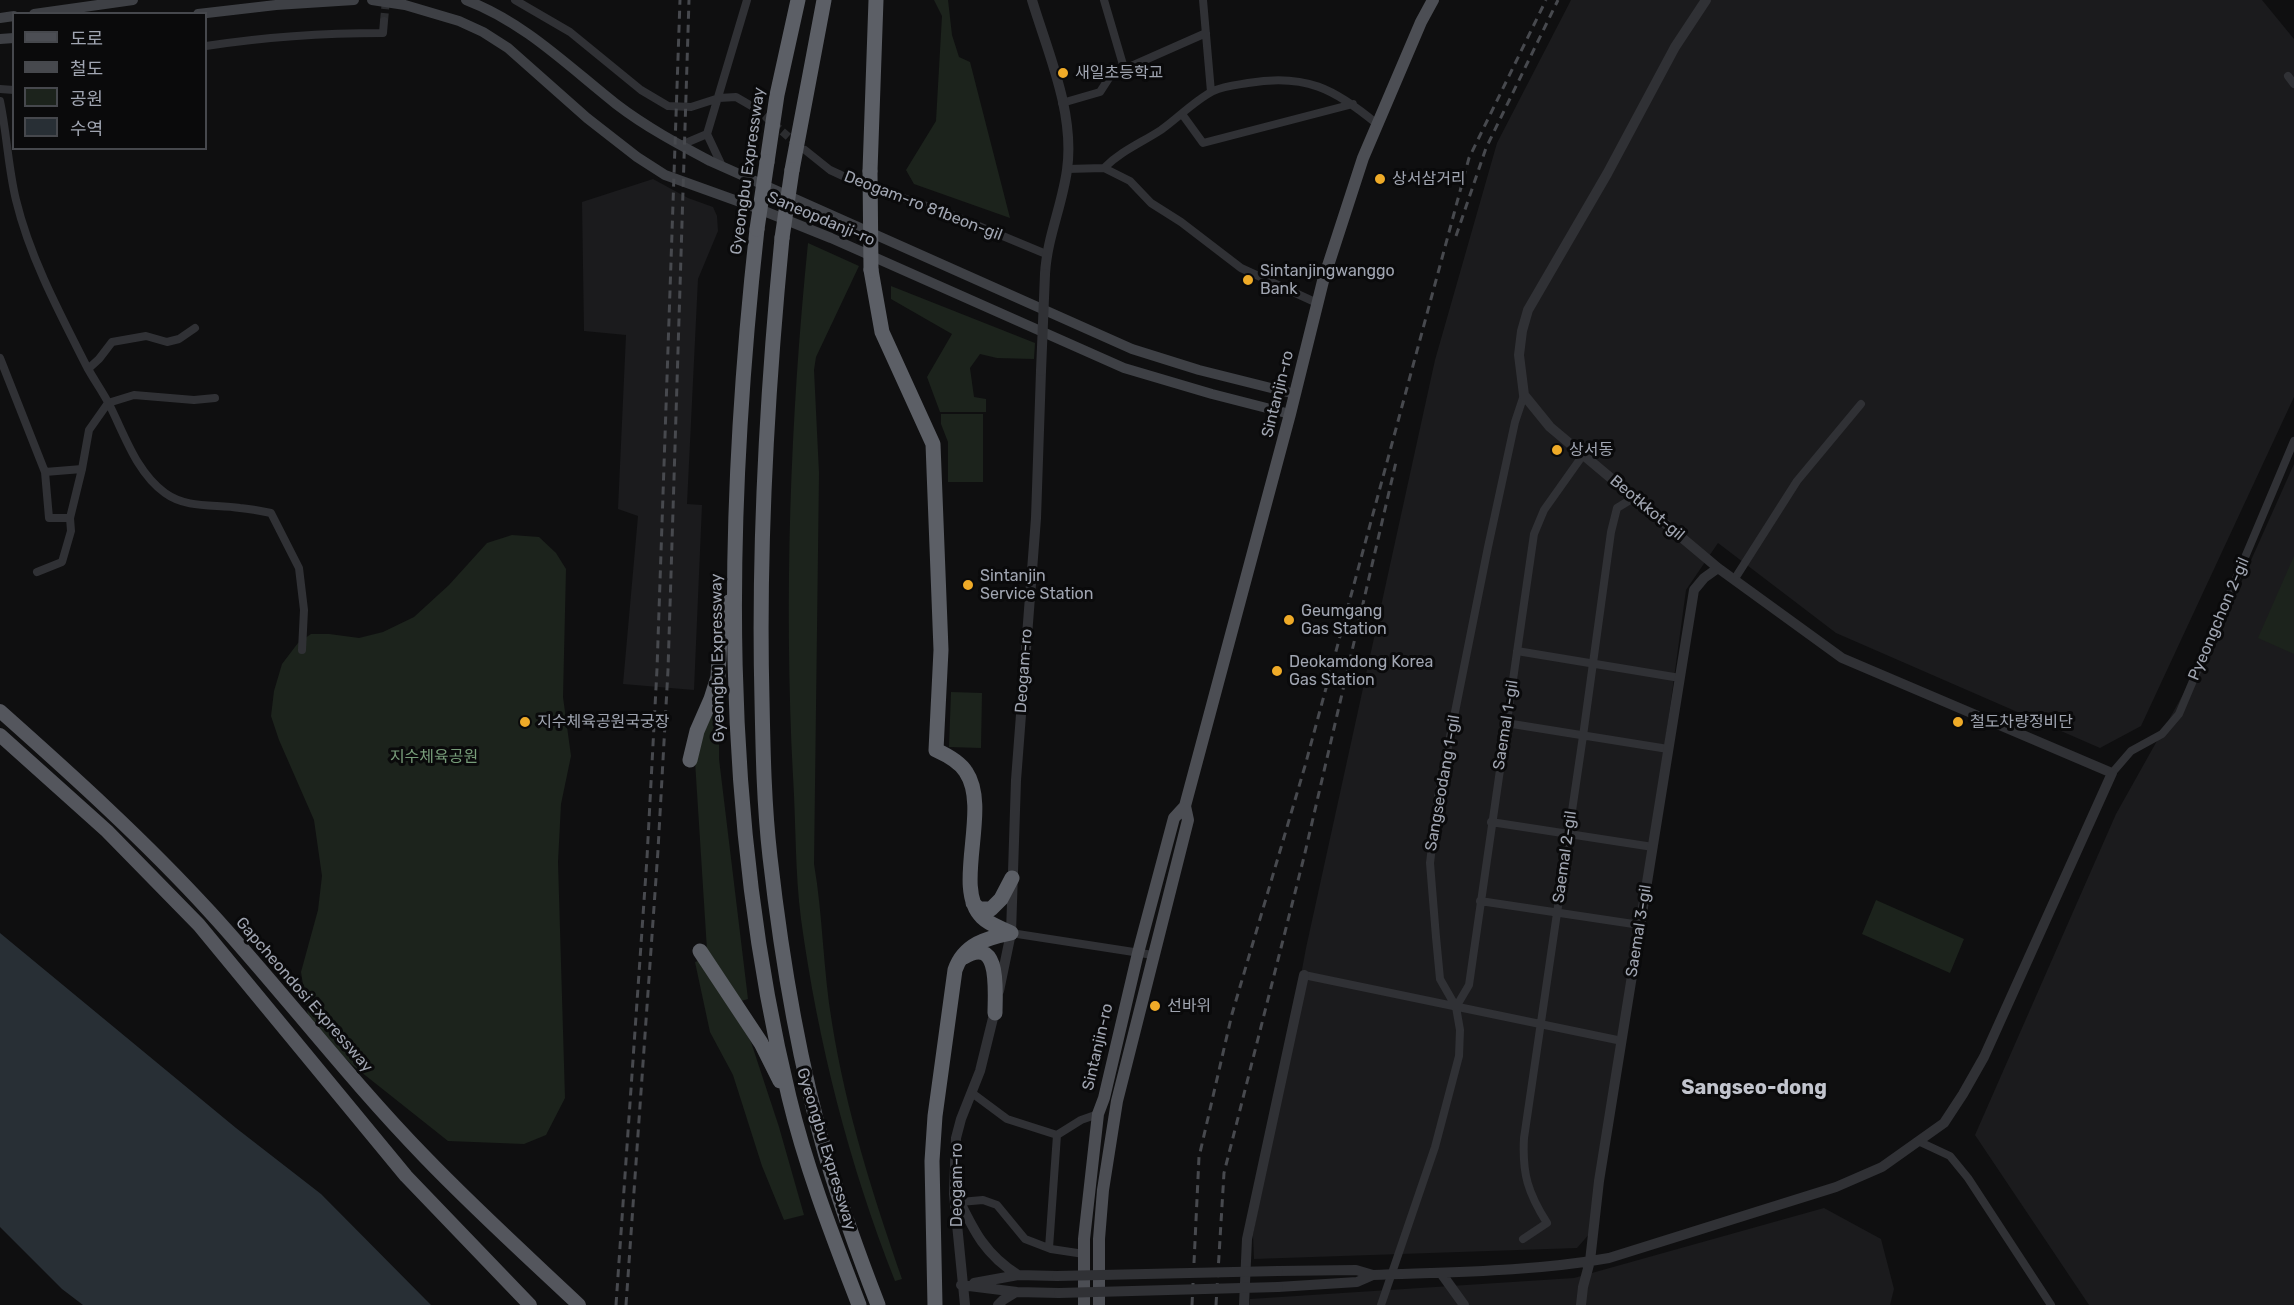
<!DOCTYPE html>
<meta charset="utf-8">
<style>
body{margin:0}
#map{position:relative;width:2294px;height:1305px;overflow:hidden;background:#0f0f10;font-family:Rubik,"Noto Sans KR",sans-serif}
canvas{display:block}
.legend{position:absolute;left:12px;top:12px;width:195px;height:138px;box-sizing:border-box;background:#0a0a0b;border:2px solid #46484d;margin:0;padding:8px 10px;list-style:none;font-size:18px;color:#a0a5b1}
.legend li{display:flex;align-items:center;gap:12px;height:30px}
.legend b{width:30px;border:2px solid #46484d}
</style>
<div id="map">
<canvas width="2294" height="1305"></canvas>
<ul class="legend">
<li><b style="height:8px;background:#4c4e54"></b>도로</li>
<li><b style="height:8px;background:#47494e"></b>철도</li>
<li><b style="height:16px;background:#1c231c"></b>공원</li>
<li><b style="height:16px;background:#282f35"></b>수역</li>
</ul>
</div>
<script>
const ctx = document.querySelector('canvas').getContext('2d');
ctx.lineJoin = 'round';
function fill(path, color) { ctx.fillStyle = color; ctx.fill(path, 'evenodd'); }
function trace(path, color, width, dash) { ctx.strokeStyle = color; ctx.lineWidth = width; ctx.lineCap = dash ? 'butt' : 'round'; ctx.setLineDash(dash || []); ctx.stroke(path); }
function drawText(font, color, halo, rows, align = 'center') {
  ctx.font = font + ' Rubik,"Noto Sans KR",sans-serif'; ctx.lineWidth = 6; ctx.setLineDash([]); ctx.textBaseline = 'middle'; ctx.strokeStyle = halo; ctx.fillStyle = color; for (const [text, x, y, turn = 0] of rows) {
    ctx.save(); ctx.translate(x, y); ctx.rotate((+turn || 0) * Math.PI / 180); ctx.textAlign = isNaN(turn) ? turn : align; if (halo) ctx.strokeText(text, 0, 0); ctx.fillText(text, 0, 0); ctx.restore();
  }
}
fill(new Path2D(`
 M1571 0H2262L2294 39V397L2141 726 2100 748 1836 633 1718 543 1686 590 1663 759 1591 1232 1577 1248 1254 1259 1253 1235 1306 948 1435 360 1497 143Z
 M653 179 688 198 713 207 717 216 718 231 698 279 687 504 702 505 694 690 623 684 638 516 618 509 626 335 584 331 582 202Z
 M2294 464V1305H2089L1975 1135 2116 814 2223 623Z
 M1824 1208 1881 1239 1894 1289 1890 1305H1249L1250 1299 1574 1278Z`), '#1b1b1d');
fill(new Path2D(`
 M934 0H948L952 35 959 57 970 62 1010 218 914 184 906 170 936 121 942 16Z
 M808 243 859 266 816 357 814 370 819 473 814 864C823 916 823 970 832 1023 846 1111 873 1195 902 1279L895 1281C849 1164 818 1043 801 919 795 872 796 824 793 776 784 598 790 421 808 243Z
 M891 286 1035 343 1034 359 997 358 980 354 970 368 974 397 986 399V412H940L927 377 952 334 891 299Z
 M941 414H983V482H948V442L941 424Z
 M512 535 539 537 556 553 566 569 563 697 571 756 561 804 558 862 565 1098 546 1135 524 1144 448 1141 351 1064 328 1041 308 1016 301 972 318 910 322 876 314 820 279 740 271 716 274 691 282 664 298 643 311 634H329L359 638 383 632 414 617 449 585 487 543Z
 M2294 556V654L2258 638Z
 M951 692 982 693 981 748 949 747Z
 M712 715 719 717V759L748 999 741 1001 707 950 695 761 703 734Z
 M1876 900 1964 939 1950 973 1862 934Z
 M701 960 751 1042 779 1127 804 1215 784 1220 762 1166 733 1075 710 1032 695 962Z`), '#1c231c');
fill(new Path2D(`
 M0 933 236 1128 321 1194 431 1305H83L62 1289 0 1227Z`), '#282f35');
trace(new Path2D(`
 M384 21 386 0
 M755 108 798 145`), '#2c2d30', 8, [8, 4]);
trace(new Path2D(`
 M515 0 570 32 641 90 668 106 691 107 719 98 736 97 755 108
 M1104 0 1124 68
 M1203 0 1211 92
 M206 46C265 37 323 33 383 33L384 21
 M2288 76 2294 84
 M0 89 14 90
 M0 101C7 134 8 167 16 200 30 258 60 314 87 367 94 380 103 392 110 406 125 436 137 473 165 493 187 509 215 504 240 508 250 509 261 511 271 513L299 568 304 610 302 650
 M1062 103 1100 92 1111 75 1206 33
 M1182 114 1203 143 1353 104
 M681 145 707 134
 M805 150 830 170 858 183 945 212 1046 254
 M722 166 707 134 747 0
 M1104 168C1121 151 1141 143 1161 130 1178 118 1194 101 1213 91 1224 86 1236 85 1248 83 1305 73 1335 89 1377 124
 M1067 169 1104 168 1130 181 1151 203 1181 222 1241 268 1317 303
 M0 358 45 472 49 518H70
 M88 369 99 359 112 342 146 336 167 342 179 339 195 328
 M45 472 82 469
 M37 572 62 562 71 531 70 518 82 469 89 430 108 403 134 395 194 400 215 398
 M1734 580 1797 481 1861 404
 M1517 651 1680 678
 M1506 723 1668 749
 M2112 773 2131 751 2162 734 2179 714 2294 441
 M1491 822 1653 847
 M1480 901 1640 925
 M1011 933 1153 955
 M1304 975 1622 1041
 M1456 1007 1469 985 1534 534 1544 510 1583 455
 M972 1093 1007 1119 1057 1135 1081 1120 1098 1114
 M1920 1142 1950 1156 1968 1178 2051 1305
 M960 1202 983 1200 997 1205 1025 1239 1051 1249 1084 1254
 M1523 1239 1547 1223C1528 1193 1522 1174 1524 1138L1583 736 1611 532 1617 508 1635 497
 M1049 1248 1057 1135
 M1381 1305 1435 1147 1459 1056 1460 1030 1456 1007 1440 979 1436 937 1430 863 1438 797 1488 547 1515 422 1524 395`), '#303135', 8);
trace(new Path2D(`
 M1032 0C1048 53 1075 113 1067 170 1062 206 1047 238 1045 274
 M999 991 1011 933 1016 780 1036 518 1041 371
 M956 1194C973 1229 984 1254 1018 1275
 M1278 1271 1356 1270 1373 1275C1451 1272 1531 1272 1609 1258L1836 1187 1882 1167 1944 1123 1963 1094 1984 1057 2112 773 1842 658 1718 568 1550 427 1524 395 1519 355 1522 331 1528 310 1607 174 1675 47 1706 0
 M1441 1273 1464 1305
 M974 1283 1018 1275 1057 1276
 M961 1285 1017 1292 1059 1293
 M1278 1287 1357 1282 1373 1275
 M965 1305 954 1194 956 1138 961 1119 980 1071 996 1006
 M998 1305 1003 1300 1016 1292
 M1244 1305 1247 1239 1304 975
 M1581 1305 1583 1287 1590 1261 1599 1181 1694 590 1704 578 1718 568`), '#303135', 10);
trace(new Path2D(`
 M372 0 405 5 459 21 483 32 508 48 587 118 637 157 665 175 754 207 831 238 1124 368 1212 394 1290 414
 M466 0C524 22 568 66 616 104 646 127 678 144 710 161L1132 349 1199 370 1295 394
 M34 14 133 0
 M198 14 276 5 354 0
 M0 18 14 16
 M0 39 14 38`), '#3e4045', 10);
trace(new Path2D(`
 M1084 1305V1239L1098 1114 1104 1098 1138 953 1174 818 1185 806 1290 414 1323 281 1363 158 1421 22 1433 0
 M1099 1305V1239L1103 1190 1117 1101 1188 820 1185 806`), '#4c4e54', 12);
trace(new Path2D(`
 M0 711C72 775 144 840 210 912 283 992 349 1079 425 1157 474 1208 527 1256 579 1305
 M0 735 107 831 199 925 406 1176 530 1305`), '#54565d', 14);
trace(new Path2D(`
 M767 162 777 95 798 0
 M792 170 824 0
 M870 171 876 0
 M757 229C725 518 720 813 789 1097 806 1168 833 1237 859 1305
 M782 238C767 392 758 545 762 700 763 752 764 805 770 857 781 954 799 1062 826 1156 841 1206 859 1256 878 1305
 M871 270 882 332 933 444 941 650 936 750C947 755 960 762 966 772 991 809 952 888 982 917 990 925 1001 928 1011 933
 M690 760 697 731 711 699 718 677 720 637 729 602
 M973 903 979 909H991L1001 899 1012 878
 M700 951 761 1043 780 1081
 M964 957C1001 935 995 992 995 1013
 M935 1305 932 1161 935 1116 955 970C964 944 987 938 1011 933`), '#5c5f66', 15);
trace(new Path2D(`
 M1456 236 1486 148 1558 0
 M616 1305 647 858 657 669 680 0
 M626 1305 658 850 668 670 689 0
 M1192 1305 1199 1157 1232 1014 1305 766 1469 158 1546 0
 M1216 1305 1224 1173 1304 857 1396 462`), '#47494e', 3, [8, 6]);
trace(new Path2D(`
 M1041 371 1045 274
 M1057 1276 1278 1271
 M1059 1293 1278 1287`), '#303135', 10);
trace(new Path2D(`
 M870 171 871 270
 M757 229 767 162
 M782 238 792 170`), '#5c5f66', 15);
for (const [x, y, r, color] of [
 [1063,73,6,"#efab28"],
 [1380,179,6,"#efab28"],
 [1248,280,6,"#efab28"],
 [1557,450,6,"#efab28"],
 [968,585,6,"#efab28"],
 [1289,620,6,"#efab28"],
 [1277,671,6,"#efab28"],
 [525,722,6,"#efab28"],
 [1958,722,6,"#efab28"],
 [1155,1006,6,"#efab28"]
]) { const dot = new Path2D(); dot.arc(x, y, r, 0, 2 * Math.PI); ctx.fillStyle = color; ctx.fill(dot); trace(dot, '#0a0a0b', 2); }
drawText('16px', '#a0a5b1', '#0a0a0b', [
 ["새일초등학교",1075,73],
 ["상서삼거리",1392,179],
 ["Sintanjingwanggo",1260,271],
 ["Bank",1260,289],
 ["상서동",1569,450],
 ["Sintanjin",980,576],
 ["Service Station",980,594],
 ["Geumgang",1301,611],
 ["Gas Station",1301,629],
 ["Deokamdong Korea",1289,662],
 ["Gas Station",1289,680],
 ["지수체육공원국궁장",537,722],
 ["철도차량정비단",1970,722],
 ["선바위",1167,1006]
], 'left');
drawText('16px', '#a0a5b1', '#0a0a0b', [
 ["Gyeongbu Expressway",748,171,-82],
 ["Deogam-ro 81beon-gil",923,206,21],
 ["Saneopdanji-ro",821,219,23],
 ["Sintanjin-ro",1278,394,-76],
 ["Beotkkot-gil",1647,508,40],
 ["Pyeongchon 2-gil",2219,619,-67],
 ["Gyeongbu Expressway",718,658,-91],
 ["Deogam-ro",1024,671,-86],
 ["Saemal 1-gil",1506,725,-81],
 ["Sangseodang 1-gil",1443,783,-80],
 ["Saemal 2-gil",1565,857,-82],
 ["Saemal 3-gil",1639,931,-81],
 ["Gapcheondosi Expressway",304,995,49],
 ["Sintanjin-ro",1098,1047,-77],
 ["Gyeongbu Expressway",826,1149,73],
 ["Deogam-ro",957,1185,-90]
]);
drawText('16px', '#779d79', '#0a0a0b', [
 ["지수체육공원",434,757]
]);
drawText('bold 20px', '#c1c4cd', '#0a0a0b', [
 ["Sangseo-dong",1754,1088]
]);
</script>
